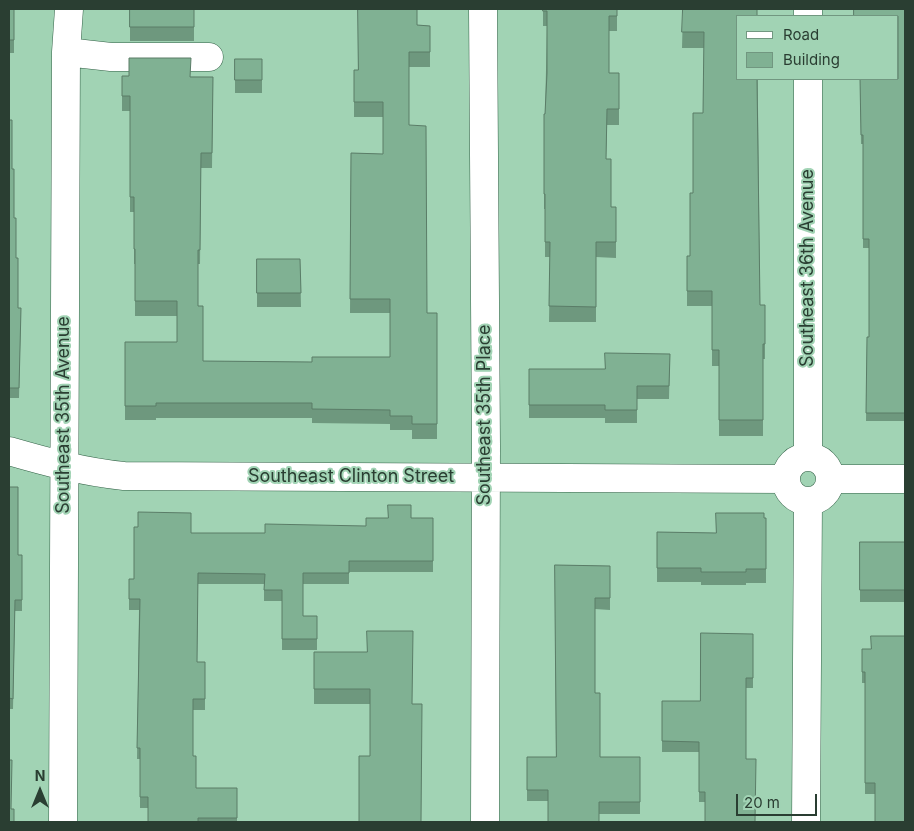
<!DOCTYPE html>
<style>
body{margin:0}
#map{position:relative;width:914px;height:831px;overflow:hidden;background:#a1d3b4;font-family:Inter,sans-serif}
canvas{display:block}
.frame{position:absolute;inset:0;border:10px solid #2a3e32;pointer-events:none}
.legend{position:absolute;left:736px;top:15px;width:162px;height:65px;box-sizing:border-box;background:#a1d3b4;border:1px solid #719780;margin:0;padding:6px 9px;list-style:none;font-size:15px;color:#2a3e32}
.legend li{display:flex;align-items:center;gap:10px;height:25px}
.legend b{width:25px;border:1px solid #719780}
.north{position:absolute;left:15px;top:766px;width:50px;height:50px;-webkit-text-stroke:4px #a1d3b4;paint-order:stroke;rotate:0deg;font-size:14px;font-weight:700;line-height:20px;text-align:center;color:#2a3e32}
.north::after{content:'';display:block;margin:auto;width:18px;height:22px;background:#2a3e32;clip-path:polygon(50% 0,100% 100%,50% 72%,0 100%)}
.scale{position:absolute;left:736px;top:794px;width:81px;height:22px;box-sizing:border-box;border:2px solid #2a3e32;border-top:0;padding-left:6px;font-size:15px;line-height:18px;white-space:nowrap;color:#2a3e32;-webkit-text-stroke:4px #a1d3b4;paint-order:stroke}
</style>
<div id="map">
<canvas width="914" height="831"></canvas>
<div class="frame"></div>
<ul class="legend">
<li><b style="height:6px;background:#fff"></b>Road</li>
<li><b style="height:14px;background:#80b193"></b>Building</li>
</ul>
<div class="north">N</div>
<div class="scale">20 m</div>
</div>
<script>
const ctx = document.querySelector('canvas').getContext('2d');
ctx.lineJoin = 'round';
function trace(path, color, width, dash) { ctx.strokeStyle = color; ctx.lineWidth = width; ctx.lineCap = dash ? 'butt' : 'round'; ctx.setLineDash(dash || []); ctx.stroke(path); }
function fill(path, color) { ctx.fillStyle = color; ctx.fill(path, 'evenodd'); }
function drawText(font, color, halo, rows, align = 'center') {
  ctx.font = font + ' Inter,sans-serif'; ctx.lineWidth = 4; ctx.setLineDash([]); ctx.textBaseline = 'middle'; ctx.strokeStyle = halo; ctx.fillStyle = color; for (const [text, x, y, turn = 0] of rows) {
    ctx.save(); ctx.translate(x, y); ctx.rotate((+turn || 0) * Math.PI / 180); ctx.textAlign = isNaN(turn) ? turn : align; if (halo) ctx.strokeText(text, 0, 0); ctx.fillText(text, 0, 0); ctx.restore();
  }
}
const minor = new Path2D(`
 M483 9 486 446 485 822
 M808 9V16
 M66 52 111 57H209
 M808 79V457
 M9 451C47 462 84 472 124 476L786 479
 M786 479a22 22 0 1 1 44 0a22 22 0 1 1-44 0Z
 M830 479H905
 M63 822 66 52 69 9
 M806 822 808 501`);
trace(minor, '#326146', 29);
trace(minor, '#fff', 28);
fill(new Path2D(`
 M9 9H14V53H9Z
 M130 9H194V41H130Z
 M543 9H617V31H609V73H619V125H607L606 159 611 207H616V258L596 257V322H549L550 257H545V209H544V114H545L547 26H543Z
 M683 9H757L760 305H765V359H763V436H719V366H712V306H687V256H690L693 193 703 113 704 48H682Z
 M905 9V421H866L867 337H869V248H863V144H861L860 79H898Z
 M417 25 430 26V67H409V125L427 313H437V439H412V430H390V424L312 423V418H156V420H125V342H177V316H135V264H134V212H130V111H122V76L213 77 212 168H201L200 264H198V306L203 361 312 362 390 357V313H350L351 153 383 154V117H354V70H358Z
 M235 59H262V93H235Z
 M9 120 14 218 18 308H21L19 398H9Z
 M257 259H300L301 307H257Z
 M670 354 669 399H637V423H605V418H529V369H605Z
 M9 487 18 555H22V611H15L13 709H9Z
 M411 518H433V572H349V584H303V616H317V650H282V601H264V584H198L197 662H205V710H193V756L196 788H237V822H148V808H140V759H137L139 610H129V579H134L191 533H265L366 526Z
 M764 518H766V583H746V585H701V582H657V532L716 533Z
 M860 542H905V602H860Z
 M555 565 610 566V610L595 609V693L600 757H640V814H599L548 801H527V757H556Z
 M413 631 370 756V704H314V652H367Z
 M753 634V688H746L705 802H699V752H662V701H700Z
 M905 636 875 794H865V683H862V649H871Z`), '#6e987e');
const building = new Path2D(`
 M9 9H14V40H9Z
 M130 9H194V27H130Z
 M358 9H417V25L430 26V52H409V125L426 126 427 313H437V424H412V416H390V410L312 409V403H156V406H125V342H177V301H135V249H134V197H130V96H122V76H129V58H191L190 77H213L212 153H201L200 250H198V306H203V361L312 362V357H390V299H350L351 153 383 154V102H354V70H358Z
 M543 9H617V16H609V73H619V109H607L606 159H611V207H616V242H596V307L549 306 550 242H545V194H544V114H545L547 73V11H543Z
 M683 9H757V16H738V79H757L760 305H765V344H763V420H719V350H712V291H687V256H690V193H693V113H703L704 32H682Z
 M854 9H905V413H866L867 337H869V239H863V135H861L860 79H898V16H854Z
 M235 59H262V80H235Z
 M9 120H12V169H14V218H16V258H18V308H21L19 388H9Z
 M257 259H300L301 293H257Z
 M605 353 670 354 669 386H637V410H605V405H529V369H605Z
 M9 487H18V555H22V600H15L13 699 9 698Z
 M388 505H411V518H433V561H349V573H303V616H317V639H282V590H264L265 574 198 573 197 662H205V699H193V756H196V788H237V818H198V822H148V797H140V748H137L140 599H129V579H134V527H138V512L191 513V533H265V524L366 526V518H388Z
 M716 513H764V518H766V569H746V572H701V568H657V532L716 533Z
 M860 542H905V590H860Z
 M555 565 610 566V598H595V693H600V757H640V802H599V822H548V790H527V757H556Z
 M367 631H413L412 704H422L421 822H359V756H370V689H314V652H367Z
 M701 633 753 634V678H746V759H756L755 822H705V792H699V742L662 741V701H700Z
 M871 636H905V822H875V783H865V672H862V649H871Z
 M9 760H12L11 809H14V822H9Z`);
fill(building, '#80b193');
trace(building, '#5a7c67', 1);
drawText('18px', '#2a3e32', '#a1d3b4', [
 ["Southeast 36th Avenue",808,268,-90],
 ["Southeast 35th Avenue",64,415,-90],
 ["Southeast 35th Place",485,415,-90],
 ["Southeast Clinton Street",351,477]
]);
</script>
